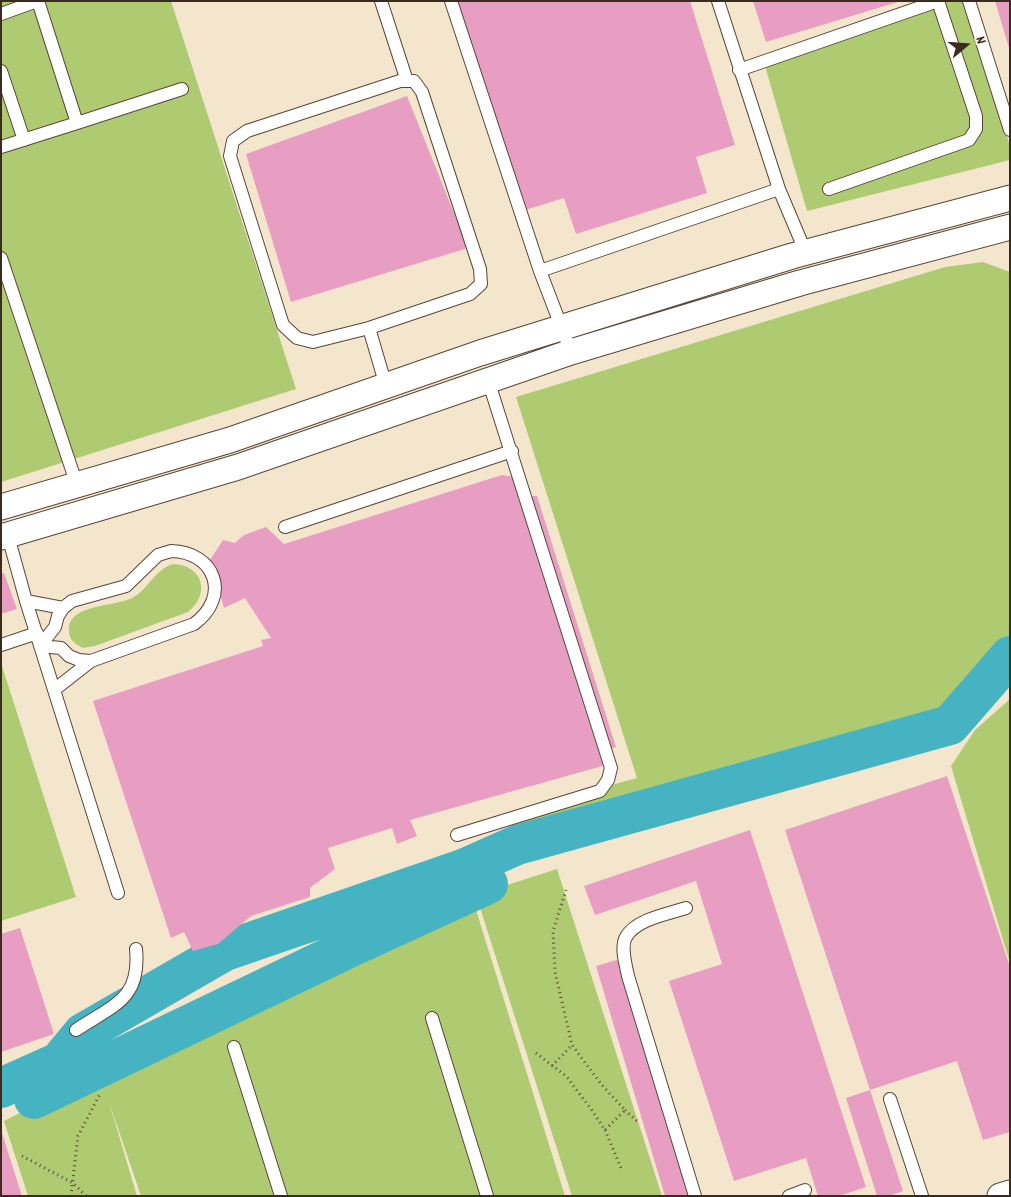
<!DOCTYPE html>
<style>
body{margin:0}
#map{position:relative;width:1011px;height:1197px;overflow:hidden;background:#f4e6cd;font-family:Dekko,sans-serif}
canvas{display:block}
.frame{position:absolute;inset:0;border:2px solid #3b2a1e;pointer-events:none}
.north{position:absolute;left:941px;top:20px;width:50px;height:50px;-webkit-text-stroke:4px #fbf7ec;paint-order:stroke;rotate:72deg;font-size:14px;font-weight:700;line-height:20px;text-align:center;color:#3b2a1e}
.north::after{content:'';display:block;margin:auto;width:18px;height:22px;background:#3b2a1e;clip-path:polygon(50% 0,100% 100%,50% 72%,0 100%)}
</style>
<div id="map">
<canvas width="1011" height="1197"></canvas>
<div class="frame"></div>
<div class="north">N</div>
</div>
<script>
const ctx = document.querySelector('canvas').getContext('2d');
ctx.lineJoin = 'round';
function fill(path, color) { ctx.fillStyle = color; ctx.fill(path, 'evenodd'); }
function trace(path, color, width, dash) { ctx.strokeStyle = color; ctx.lineWidth = width; ctx.lineCap = dash ? 'butt' : 'round'; ctx.setLineDash(dash || []); ctx.stroke(path); }
fill(new Path2D(`
 M1 1H171L296 389 1 482Z
 M946 1H963L1010 146V160L807 211 763 59Z
 M983 262 1010 272V638L950 712 529 842 510 825 451 829 637 778 516 397 945 267Z
 M173 564C203 565 211 594 188 612L95 646 83 648C75 644 69 640 69 631 67 604 114 607 132 598 148 590 154 570 173 564Z
 M1 663 76 897 1 921Z
 M1010 699V963L951 766 975 730Z
 M557 869 662 1196H572L476 895Z
 M472 897 565 1196H141L109 1102 137 1196H28L4 1121 100 1072Z`), '#aecb72');
trace(new Path2D(`
 M1 1088 59 1062 83 1033 225 951 463 869 517 845 950 725 1010 656
 M34 1099 353 946 488 884`), '#45b3c1', 40);
fill(new Path2D(`
 M456 1H690L735 145 696 157 707 193 576 234 564 198 522 211Z
 M753 1H898V2L766 42Z
 M995 1H1010V48H1009Z
 M407 96 468 248 291 302 246 154Z
 M502 475 520 478 530 496H537L616 747 602 752 606 765 410 820 417 836 397 844 392 828 328 848 335 869 310 888V897L251 916 218 944 193 951 184 932 171 938 93 701 263 646 261 640 271 638 245 598 224 608 210 560 223 540 235 543 244 535 266 527 284 544Z
 M4 573 17 609 1 614V574Z
 M947 776 1010 967V1132L983 1140 957 1061 870 1090 785 830Z
 M750 830 866 1187 839 1196H818L806 1158 734 1181 669 981 722 964 696 881 595 915 584 886Z
 M20 928 54 1034 1 1052V934Z
 M620 959 691 1196H665L596 966Z
 M870 1090 903 1191 889 1196H877L846 1098Z
 M1 1133H2L22 1196H1Z`), '#e89ec2');
const lane = new Path2D(`
 M381 1 407 81
 M451 1 540 271 571 352
 M718 1 779 189 806 253
 M969 1 1010 130
 M1 14 37 1
 M739 70 938 1 976 116V129L969 140 829 189
 M1 71 24 140
 M77 123 182 89
 M1 147 77 123 38 1
 M1 258 77 485
 M540 271 779 189
 M369 328 470 294 481 284 480 269 422 92 414 81H400L247 131 233 141 230 156 283 325 297 338 313 342 369 328 386 386
 M285 527 512 451
 M8 536 26 601 118 893
 M171 551C216 552 231 597 194 624L91 661 79 660 69 656 61 648 40 646 55 627 58 616 63 608 72 601 126 586 158 555Z
 M26 601 63 608
 M1 645 37 633
 M54 690 91 661
 M457 835 600 791 608 780 611 768 488 380
 M686 908C668 914 636 919 626 937 620 947 626 965 628 976L695 1196
 M432 1018 487 1196
 M76 1030C113 1005 141 1000 136 949
 M234 1047 281 1196
 M890 1099 922 1196
 M789 1196 805 1190`);
const street = new Path2D(`
 M1 507 230 440 480 353 792 256 1010 198
 M1 537 238 467 571 352 800 283 1010 227
 M1000 1196 1010 1193`);
trace(lane, '#574638', 14);
trace(street, '#574638', 27);
trace(new Path2D(`
 M536 1053 566 1076 591 1109 605 1130 625 1110 601 1084 572 1045 555 972 553 931 566 890
 M552 1066 572 1045
 M625 1110 639 1123
 M605 1130 621 1168
 M22 1156 73 1183 86 1196
 M71 1196 78 1136 100 1094`), '#574638', 3, [1, 4]);
trace(lane, '#fff', 12);
trace(street, '#fff', 25);
</script>
